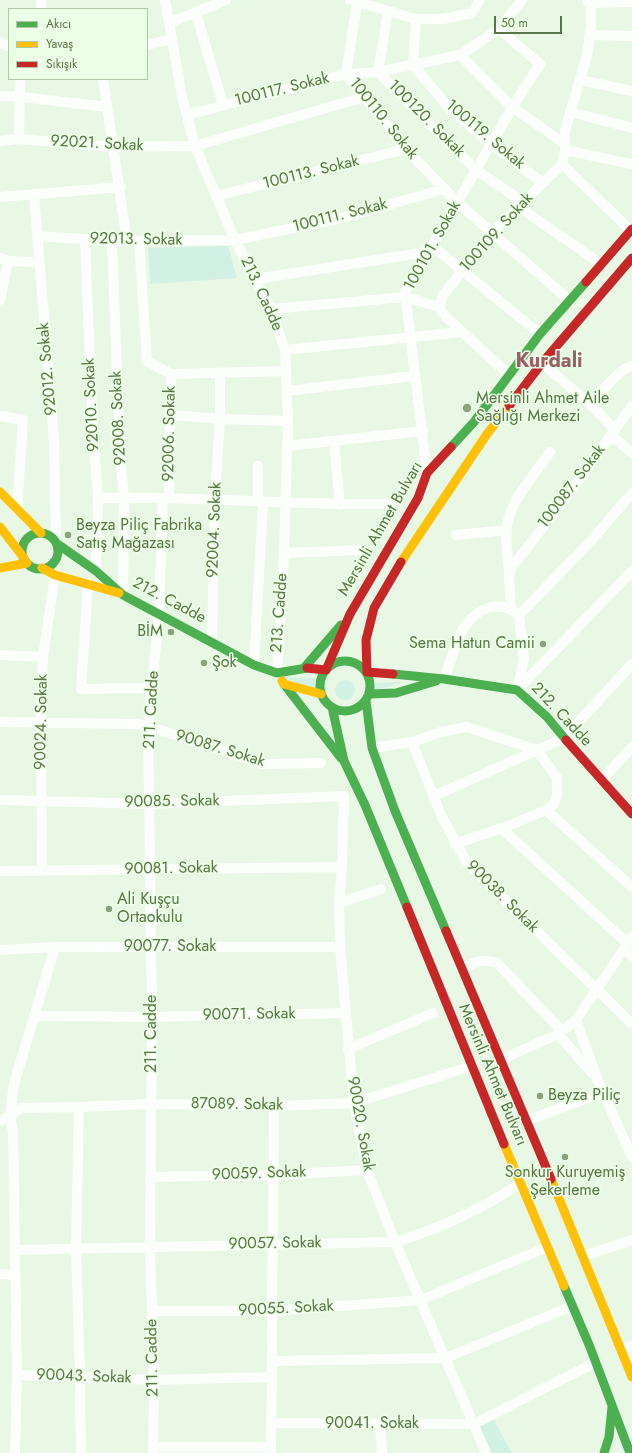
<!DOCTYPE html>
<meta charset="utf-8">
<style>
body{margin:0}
#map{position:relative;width:632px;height:1453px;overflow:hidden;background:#e9f7e5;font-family:Jost,sans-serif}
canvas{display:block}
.legend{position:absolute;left:8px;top:8px;width:140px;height:72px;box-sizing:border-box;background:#ebffe6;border:1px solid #b1c8a6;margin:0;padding:5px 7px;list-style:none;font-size:12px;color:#5a7545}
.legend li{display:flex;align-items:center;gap:8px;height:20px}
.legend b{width:20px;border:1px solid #b1c8a6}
.scale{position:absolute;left:494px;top:16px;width:68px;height:18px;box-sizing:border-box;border:2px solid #5a7545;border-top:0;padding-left:5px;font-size:12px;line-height:14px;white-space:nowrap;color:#5a7545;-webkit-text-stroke:3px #ebffe6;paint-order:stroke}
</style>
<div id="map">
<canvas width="632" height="1453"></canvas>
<ul class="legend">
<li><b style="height:5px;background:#4caf50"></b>Akıcı</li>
<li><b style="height:5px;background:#ffc107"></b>Yavaş</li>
<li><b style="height:5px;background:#c62828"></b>Sıkışık</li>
</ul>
<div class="scale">50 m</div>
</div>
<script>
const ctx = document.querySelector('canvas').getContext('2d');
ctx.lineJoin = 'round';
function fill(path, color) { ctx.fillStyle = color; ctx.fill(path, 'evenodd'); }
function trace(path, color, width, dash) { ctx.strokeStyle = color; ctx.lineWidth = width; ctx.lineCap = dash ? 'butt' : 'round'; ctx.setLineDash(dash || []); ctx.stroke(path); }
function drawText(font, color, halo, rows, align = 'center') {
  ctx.font = font + ' Jost,sans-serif'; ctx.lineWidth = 3; ctx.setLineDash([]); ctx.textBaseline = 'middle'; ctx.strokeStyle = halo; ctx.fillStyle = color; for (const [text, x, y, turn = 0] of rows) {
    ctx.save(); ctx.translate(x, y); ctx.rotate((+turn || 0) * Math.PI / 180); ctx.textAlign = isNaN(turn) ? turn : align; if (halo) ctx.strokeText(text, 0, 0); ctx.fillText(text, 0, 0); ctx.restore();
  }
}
fill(new Path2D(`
 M228 246 237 278 150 284 148 248Z
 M283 677 320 679 317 691Z
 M335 690a10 10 0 1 1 20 0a10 10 0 1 1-20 0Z
 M405 682 372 691V683Z
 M493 1419 512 1453H490L478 1425Z`), '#d0f1e3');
trace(new Path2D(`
 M165 0 182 97 195 146 235 240 271 309 285 350 288 421 284 553 277 673
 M350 0 416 19H443L472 13 480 0
 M587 1 591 3 632 2
 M357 3 346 74 406 149 457 202 570 301
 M41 9V0
 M388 12 378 72 476 170 523 202
 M196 13 223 105
 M416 19 413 65 450 109 491 144 543 183
 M169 23 226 0
 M590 35 632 36
 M0 43 9 46
 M147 45 171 39
 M460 55 512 107 565 144
 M103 79 127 241
 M580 80 632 91
 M0 96 22 97 107 107
 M570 112 632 128
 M187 115 346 74 378 72 460 55 499 29 522 0
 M19 139 20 79
 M0 141 19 139 113 147 195 146 364 97
 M565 150 632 164
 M562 164 565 150V131L587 56 591 26V0
 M562 164 630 230
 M34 195 54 439 56 543
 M216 196 406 149
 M0 197 121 187
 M519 207 601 264
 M37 236 112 241 235 240 346 217 444 189
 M85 239 93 435 98 498 96 571
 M112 241 120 454 124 497 123 595
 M139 241 147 361 171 374
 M431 245 540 334
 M0 258 8 261 39 262
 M256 279 427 252
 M0 301 8 261
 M439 307 443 295 498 227 562 164
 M271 309 406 297 439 307 446 317 509 375
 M285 350 462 332
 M542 363 590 404 614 429
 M171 374 286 371
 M287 391 414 376
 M590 404C598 396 622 366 632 366
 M171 415 220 419 288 421
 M0 416 23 420 17 509
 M611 435 632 453
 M334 442 340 505
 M287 446 423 431
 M258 466V501
 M427 473 405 292 515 103 540 64 499 29
 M169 497 171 374
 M98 498C196 496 294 505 392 504
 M456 535 507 530
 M284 553 361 550
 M509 573C508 556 504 538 508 521 514 496 536 473 550 452
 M88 584 81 689 152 688
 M511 609 509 575 512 567 569 494 632 406
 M519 615 590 542 632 493
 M212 641 215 499 220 419V373
 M0 655 43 657
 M254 665 263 502
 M444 679C450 665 457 638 464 627 479 607 499 599 519 615L524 659 517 690 632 571
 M0 722 137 724 148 726 263 764 321 763
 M412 742 441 815 467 863 632 1024
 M372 748 412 742 441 732 467 727 537 750 557 778V795L554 804 546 810 508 826 455 844
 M601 781 632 747
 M434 796 564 738 632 664
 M0 800 150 804 344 796 342 867 339 903 340 947 354 1103 367 1170 395 1242 486 1453
 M546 810 632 887
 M501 828 627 943
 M0 871 342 867
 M42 871 41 722 43 657 55 575
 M339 903 381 889
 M624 948 632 956
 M0 950 55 947H340
 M461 969C476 962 481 958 497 963L562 1031
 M34 1016 152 1017 345 1013
 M576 1020 598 1081 632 1157
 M558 1034 592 1073
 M348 1049 433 1013
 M500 1060 558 1034 576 1020 632 937
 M79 1107 76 1249 80 1377 81 1453
 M0 1121 22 1108 79 1107 152 1104 274 1106 354 1103 472 1066
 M526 1121 604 1092
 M150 1177 273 1175 367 1170
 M15 1250 395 1242C439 1229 483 1208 521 1183
 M583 1256 632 1240
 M0 1274 15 1275
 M152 1311H272L421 1300 547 1247
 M621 1350 632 1346
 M272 1361 446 1358 572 1306
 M17 1375 154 1380 272 1377
 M271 1423 474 1424 596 1362
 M380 1424 382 1453
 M153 1447H271
 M15 1453 17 1375 13 1132 10 1115 14 1084 55 947
 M153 1453 154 1380 150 1246 152 1017 148 726 159 615 163 498
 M271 1453 274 1106`), '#fcfefb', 10);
trace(new Path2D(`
 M451 447 474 422 540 334 586 282
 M22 551a18 18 0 1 1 36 0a18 18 0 1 1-36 0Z
 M56 543 96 571 123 595 254 665 277 673 307 668
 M320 686a25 25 0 1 1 50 0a25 25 0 1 1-50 0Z
 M304 668 341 625
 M393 674 444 679 517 690 547 717 566 740
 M284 684 341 758
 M370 694 396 693 436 681
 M366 701 372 748 395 811 446 931
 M332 707 344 761 365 805 407 907
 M564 1286 590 1347 630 1453
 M604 1453 609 1437 612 1407`), '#4caf50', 9);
trace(new Path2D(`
 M0 492 41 533
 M0 527 24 558
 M401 562 487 434 509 406
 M0 568 27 563
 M42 568 55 575 119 593
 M282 681 284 684 321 694
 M504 1144 564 1286
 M551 1179 632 1377`), '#ffc107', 9);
trace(new Path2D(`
 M586 282 632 229
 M509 406 542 363 632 258
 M307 668 326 670 350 614 418 498 427 473 451 447
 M393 674 367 672 366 640 374 608 401 562
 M566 740 632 814
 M407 907 504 1144
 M446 931 551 1179`), '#c62828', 9);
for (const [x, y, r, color] of [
 [467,408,5,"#8ca27d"],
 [68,535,4,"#8ca27d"],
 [171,632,4,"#8ca27d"],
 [543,644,4,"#8ca27d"],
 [204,663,4,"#8ca27d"],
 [109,909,4,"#8ca27d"],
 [540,1096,4,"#8ca27d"],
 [565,1157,4,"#8ca27d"]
]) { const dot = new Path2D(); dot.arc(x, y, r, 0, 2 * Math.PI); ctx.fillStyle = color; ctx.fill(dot); trace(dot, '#ebffe6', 1.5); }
drawText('16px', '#5a7545', '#ebffe6', [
 ["100117. Sokak",282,90,-14],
 ["100110. Sokak",383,119,51],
 ["100120. Sokak",426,119,45],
 ["100119. Sokak",485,135,40],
 ["92021. Sokak",97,144,3],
 ["100113. Sokak",311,173,-14],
 ["100111. Sokak",340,216,-14],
 ["100109. Sokak",497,233,-48],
 ["92013. Sokak",136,240,1],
 ["100101. Sokak",433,246,-61],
 ["213. Cadde",261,294,65],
 ["92012. Sokak",48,369,-95],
 ["92010. Sokak",92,405,-93],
 ["92008. Sokak",119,418,-93],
 ["92006. Sokak",170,434,-89],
 ["100087. Sokak",572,487,-53],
 ["Mersinli Ahmet Bulvarı",381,529,-60],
 ["92004. Sokak",215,530,-88],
 ["212. Cadde",169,601,28],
 ["213. Cadde",280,613,-86],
 ["211. Cadde",152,710,-87],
 ["212. Cadde",561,715,47],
 ["90024. Sokak",42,722,-89],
 ["90087. Sokak",220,749,17],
 ["90085. Sokak",172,802,-1],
 ["90081. Sokak",171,869,-1],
 ["90038. Sokak",502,897,45],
 ["90077. Sokak",170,947],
 ["90071. Sokak",249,1015,-1],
 ["211. Cadde",152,1034,-90],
 ["Mersinli Ahmet Bulvarı",492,1075,67],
 ["87089. Sokak",237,1105,1],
 ["90020. Sokak",360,1124,80],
 ["90059. Sokak",259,1174,-2],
 ["90057. Sokak",275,1244,-1],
 ["90055. Sokak",286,1309,-3],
 ["211. Cadde",153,1358,-91],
 ["90043. Sokak",84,1377,2],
 ["90041. Sokak",372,1424]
]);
drawText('16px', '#5a7545', '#ebffe6', [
 ["Mersinli Ahmet Aile",476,399],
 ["Sağlığı Merkezi",476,417],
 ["Beyza Piliç Fabrika",76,526],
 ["Satış Mağazası",76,544],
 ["BİM",163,632,"right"],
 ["Sema Hatun Camii",535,644,"right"],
 ["Şok",212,663],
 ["Ali Kuşçu",117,900],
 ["Ortaokulu",117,918],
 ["Beyza Piliç",548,1096],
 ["Sonkur Kuruyemiş",565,1173,"center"],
 ["Şekerleme",565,1191,"center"]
], 'left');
drawText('bold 20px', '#996068', '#ebffe6', [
 ["Kurdali",549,362]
]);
</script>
